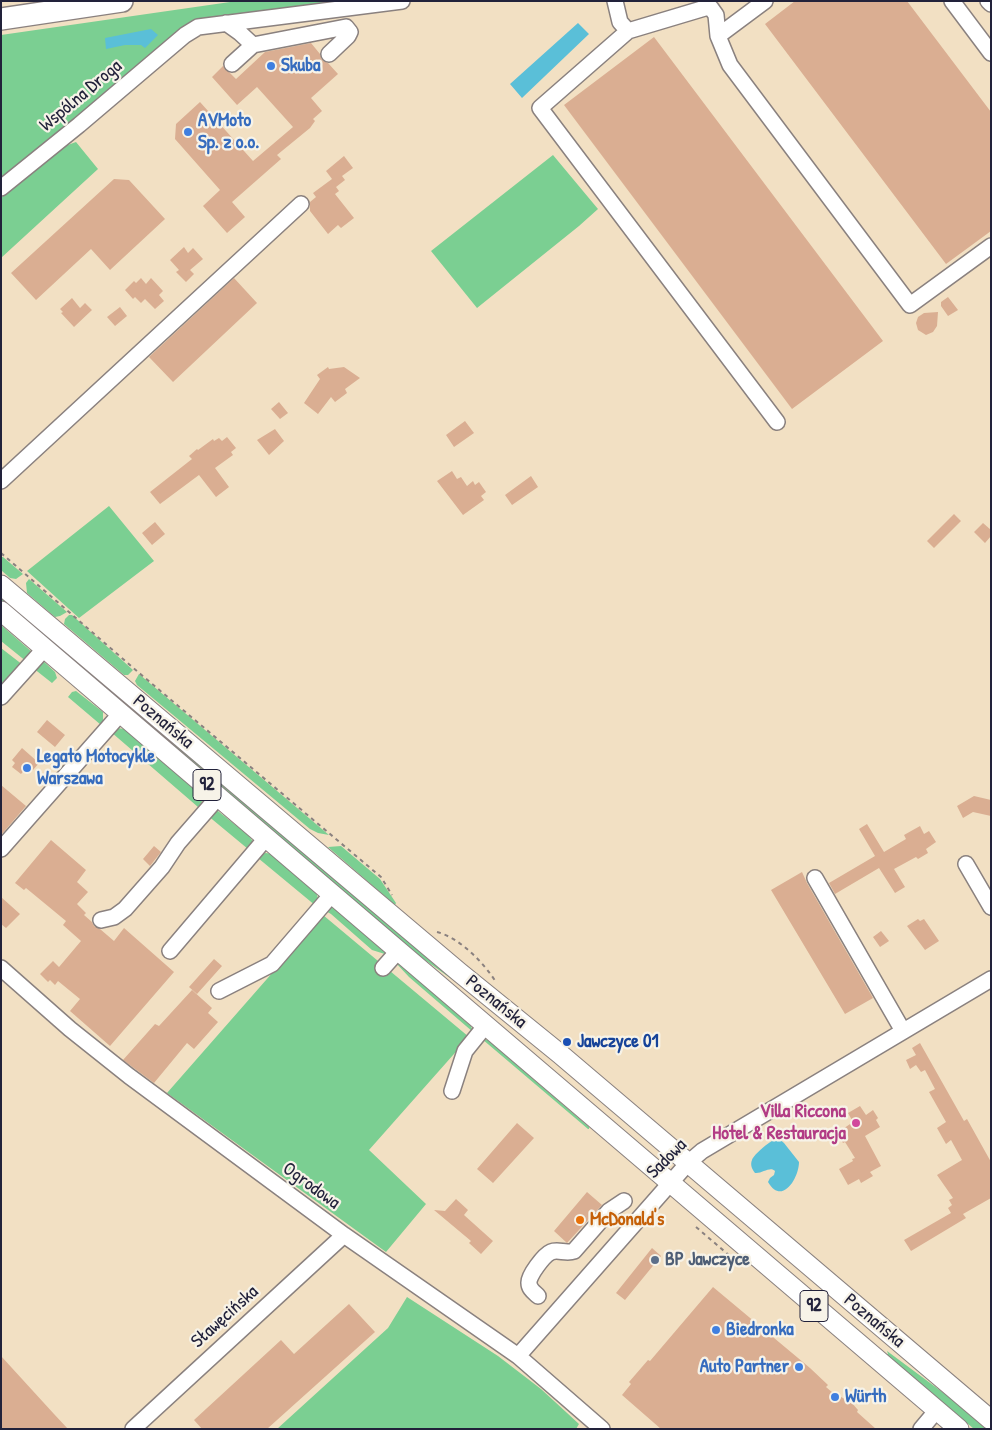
<!DOCTYPE html>
<meta charset="utf-8">
<style>
body{margin:0}
#map{position:relative;width:992px;height:1430px;overflow:hidden;background:#f2e0c3;font-family:"Patrick Hand",sans-serif}
canvas{display:block}
.frame{position:absolute;inset:0;border:2px solid #22223b;pointer-events:none}
</style>
<div id="map">
<canvas width="992" height="1430"></canvas>
<div class="frame"></div>
</div>
<script>
const ctx = document.querySelector('canvas').getContext('2d');
ctx.lineJoin = 'round';
function fill(path, color) { ctx.fillStyle = color; ctx.fill(path, 'evenodd'); }
function trace(path, color, width, dash) { ctx.strokeStyle = color; ctx.lineWidth = width; ctx.lineCap = dash ? 'butt' : 'round'; ctx.setLineDash(dash || []); ctx.stroke(path); }
function drawText(font, color, halo, rows, align = 'center') {
  ctx.font = font + ' "Patrick Hand",sans-serif'; ctx.lineWidth = 4.5; ctx.setLineDash([]); ctx.textBaseline = 'middle'; ctx.strokeStyle = halo; ctx.fillStyle = color; for (const [text, x, y, turn = 0] of rows) {
    ctx.save(); ctx.translate(x, y); ctx.rotate((+turn || 0) * Math.PI / 180); ctx.textAlign = isNaN(turn) ? turn : align; if (halo) ctx.strokeText(text, 0, 0); ctx.fillText(text, 0, 0); ctx.restore();
  }
}
fill(new Path2D(`
 M237 1H342L258 11 195 22 1 180V35Z
 M76 142 98 169 1 258V198L62 147Z
 M553 155 598 209 579 226 477 308 431 251Z
 M109 506 154 561 79 618 27 571Z
 M1 557H3L23 574 16 579 10 578 1 570Z
 M29 579 67 612 60 616 55 617 27 593 26 583Z
 M1 592 460 982V985L404 945 1 602Z
 M69 615H72L133 670 128 675H124L64 624 65 619Z
 M1 625 32 652 27 662 1 641Z
 M1 648 32 672 1 707Z
 M41 659 55 672 57 678 52 683 33 668Z
 M139 674 329 835 318 833 310 829 137 685 135 681Z
 M76 691 103 712V722L101 725 68 697 72 692Z
 M117 728 125 729 199 793 202 802 198 807 111 732Z
 M211 811H218L248 835 252 840V844L248 849 207 815Z
 M341 846 380 879 396 903 395 905 328 847Z
 M266 853 272 854 316 892 318 898 316 906 258 858 261 854Z
 M329 907 334 908 388 955 372 950 331 914 324 910Z
 M323 915 469 1037 369 1150 426 1204 386 1252 167 1093Z
 M395 962 402 966 471 1026 473 1032 409 977Z
 M482 1039 488 1040 589 1127V1129H588Z
 M407 1297 498 1356 541 1389 579 1424 576 1429H277L388 1328Z
 M887 1351 949 1397 987 1429H974L886 1354H888Z`), '#7bcf92');
fill(new Path2D(`
 M578 23 589 34 522 98 510 84Z
 M151 29 158 35 145 48 141 45H125L106 49 105 38Z
 M778 1138 784 1143 799 1162C799 1178 782 1206 768 1182L770 1178 774 1175 775 1171C770 1166 762 1174 755 1173 752 1169 750 1165 752 1160 754 1154 771 1140 778 1138Z`), '#5abfd8');
fill(new Path2D(`
 M795 1H907L991 112V231L946 264 765 24Z
 M654 37 883 341 792 409 564 105Z
 M311 43 320 54 322 60 328 63 338 74 311 98 322 111 313 119 315 121 310 128 277 155 281 159 232 202 245 217 227 233 203 206 220 190 175 139 176 124 200 102 253 161 293 127 257 87 237 105 212 77 223 66 236 79 265 52Z
 M344 156 353 168 342 176 345 180 336 187 339 191 335 194 354 218 341 228 338 225 328 234 310 211V202L316 197 313 193 332 179 326 171Z
 M114 179 129 180 165 219 110 270 91 249 36 300 11 273Z
 M184 247 188 253 193 248 203 259 190 270 194 274 186 282 176 272 179 270 170 260Z
 M141 278 146 284 151 278 163 291 159 295 164 301 155 309 145 299 141 303 135 297 133 299 125 290 134 281 136 283Z
 M234 278 257 303 173 382 149 357Z
 M948 297 958 310 948 316 941 306V302Z
 M72 298 80 308 85 303 92 310 74 327 61 313 63 312 60 309Z
 M120 307 127 316 115 326 107 317Z
 M938 312 937 326 933 332 926 335 918 330 916 323 918 317 924 313Z
 M328 367 329 369 344 367 360 378 345 389 347 393 335 402 331 397 318 414 304 403 320 379 317 375Z
 M279 402 288 413 280 419 271 409Z
 M465 421 474 433 454 447 446 435Z
 M275 429 284 441 269 455 257 440Z
 M227 437 236 448 231 452 233 455 215 468 229 487 216 497 199 475 160 504 150 492 192 459 189 456 197 449 198 450 213 439 214 441 219 438 222 441Z
 M452 471 457 479 461 477 467 486 473 481 475 485 479 482 486 492 481 496 484 500 463 515 437 481Z
 M531 476 538 487 512 505 505 495Z
 M954 514 961 521 934 548 927 541Z
 M155 522 165 534 152 545 142 533Z
 M983 523 991 530V536L985 543 974 532Z
 M47 720 65 735 55 747 37 732Z
 M22 748 39 763 33 770 28 766 21 774 12 767 15 763 12 760Z
 M1 785 26 806 1 835Z
 M974 796 991 800V816L973 812 963 818 957 806Z
 M867 824 884 852 906 839 904 835 920 826 924 834 929 831 936 842 926 849 928 853 918 859 916 857 894 869 905 887 895 893 879 868 835 894 829 883 875 856 859 829Z
 M51 840 86 870 77 882 88 892 77 904 86 913 84 915 92 922 94 926 100 929 114 941 124 928 174 972 110 1046 70 1011 80 999 58 981 55 985 50 980 48 982 40 974 53 961 59 967 81 941 63 925 66 921 26 888 24 890 15 883Z
 M154 846 161 852 150 866 143 859Z
 M802 872 807 883 873 998 845 1014 771 890Z
 M1 897 20 914 6 928 1 924Z
 M918 919 920 921 924 919 939 941 925 950 907 926Z
 M881 931 889 941 880 947 873 937Z
 M214 959 222 966 197 994 189 987Z
 M192 990 212 1008 208 1013 218 1022 194 1049 187 1043 154 1083 123 1060 155 1024 159 1026Z
 M920 1043 964 1121 967 1119 991 1162V1198L963 1214 966 1218 911 1251 904 1240 951 1213 948 1208 952 1205 949 1200 953 1198 937 1175 962 1160 951 1140 946 1144 937 1128 946 1122 929 1092 935 1089 925 1070 921 1072 916 1065 910 1069 906 1060 916 1055 912 1048Z
 M860 1106 866 1115 873 1110 878 1118 876 1120 880 1127 865 1136 881 1166 870 1172 873 1176 861 1183 859 1179 848 1185 839 1169 853 1161 852 1159 855 1158 845 1142 843 1143 837 1133 853 1122 848 1113Z
 M517 1123 534 1138 493 1183 477 1169Z
 M587 1192 602 1205 567 1243 554 1231Z
 M456 1199 468 1210 464 1215 493 1241 481 1254 469 1243 471 1241 434 1210 445 1211Z
 M652 1248 661 1256 625 1300 616 1293Z
 M713 1287 810 1368 828 1385 826 1387 840 1399 841 1397 851 1402 858 1410 857 1412 876 1429H661L622 1395 631 1384 629 1382 648 1360 650 1361Z
 M349 1304 375 1332 267 1429H202L194 1420 281 1340 294 1354Z
 M1 1356 54 1414 68 1429H1Z`), '#daae92');
const minor = new Path2D(`
 M615 1 620 22 628 31 705 8H711L716 15 718 36 765 1
 M952 1 991 53
 M988 1 991 4
 M226 23 240 33 253 45 346 27 350 32 348 36 329 54
 M628 31 540 108 777 422
 M718 36 730 65 910 305 991 246
 M232 64 253 45
 M1 188 79 125 185 35 198 27 402 1
 M1 481 301 204
 M1 697 45 648
 M1 849 121 713
 M966 864 991 907
 M815 878 903 1031
 M101 920 114 917 125 909 162 867 178 843 219 796
 M170 951 267 837
 M1 968 70 1029 129 1076 344 1235 518 1356 602 1429
 M383 968 399 950
 M219 991 272 964 333 893
 M452 1091 465 1051 486 1025
 M538 1296C534 1292 529 1289 529 1283 528 1276 544 1255 551 1252 558 1249 566 1254 574 1251L609 1211 624 1201
 M518 1356 688 1163 702 1151 991 979
 M133 1429 344 1235
 M921 1429 937 1410`);
const major = new Path2D(`
 M1 585 459 972 560 1054 991 1420
 M1 611C321 883 638 1158 959 1429`);
const highway = new Path2D(`
 M1 19 122 1`);
trace(minor, '#8a817f', 18);
trace(major, '#8a817f', 21);
trace(highway, '#8a817f', 24);
trace(new Path2D(`
 M1 553 138 672 381 877 392 895
 M437 932C460 938 483 962 496 982
 M696 1227 744 1268`), '#8a817f', 2, [4, 4]);
trace(minor, '#fff', 15);
trace(major, '#fff', 19);
trace(highway, '#fff', 21);
for (const [x, y, r, color] of [
 [271,66,5,"#3f7fe0"],
 [188,132,5,"#3f7fe0"],
 [27,768,5,"#3f7fe0"],
 [567,1042,5,"#1a4fb4"],
 [856,1123,5,"#d1479c"],
 [580,1220,5,"#e8710a"],
 [655,1260,5,"#5c6f8a"],
 [716,1330,5,"#3f7fe0"],
 [799,1367,5,"#3f7fe0"],
 [835,1397,5,"#3f7fe0"]
]) { const dot = new Path2D(); dot.arc(x, y, r, 0, 2 * Math.PI); ctx.fillStyle = color; ctx.fill(dot); trace(dot, '#f7f3e8', 2); }
for (const [x, y, w] of [
 [207,785,28],
 [814,1306,28]
]) { const box = new Path2D(); box.roundRect(x - w / 2, y - 15.5, w, 31, 4); ctx.fillStyle = '#f7f3e8'; ctx.fill(box); trace(box, '#22223b', 1); }
drawText('bold 18px', '#22223b', null, [
 ["92",207,785],
 ["92",814,1306]
]);
drawText('bold 19px', '#366cbe', '#f7f3e8', [
 ["Skuba",281,66],
 ["AVMoto",198,121],
 ["Sp. z o.o.",198,143],
 ["Legato Motocykle",37,757],
 ["Warszawa",37,779],
 ["Biedronka",726,1330],
 ["Auto Partner",789,1367,"right"],
 ["Würth",845,1397]
], 'left');
drawText('19px', '#22223b', '#f7f3e8', [
 ["Wspólna Droga",81,96,-40],
 ["Poznańska",163,722,40],
 ["Poznańska",496,1002,39],
 ["Sadowa",667,1159,-45],
 ["Ogrodowa",311,1186,36],
 ["Sławęcińska",225,1317,-42],
 ["Poznańska",874,1321,40]
]);
drawText('bold 19px', '#164399', '#f7f3e8', [
 ["Jawczyce 01",577,1042]
], 'left');
drawText('bold 19px', '#b23c85', '#f7f3e8', [
 ["Villa Riccona",846,1112],
 ["Hotel & Restauracja",846,1134]
], 'right');
drawText('bold 19px', '#c56008', '#f7f3e8', [
 ["McDonald's",590,1220]
], 'left');
drawText('bold 19px', '#4e5e75', '#f7f3e8', [
 ["BP Jawczyce",665,1260]
], 'left');
</script>
